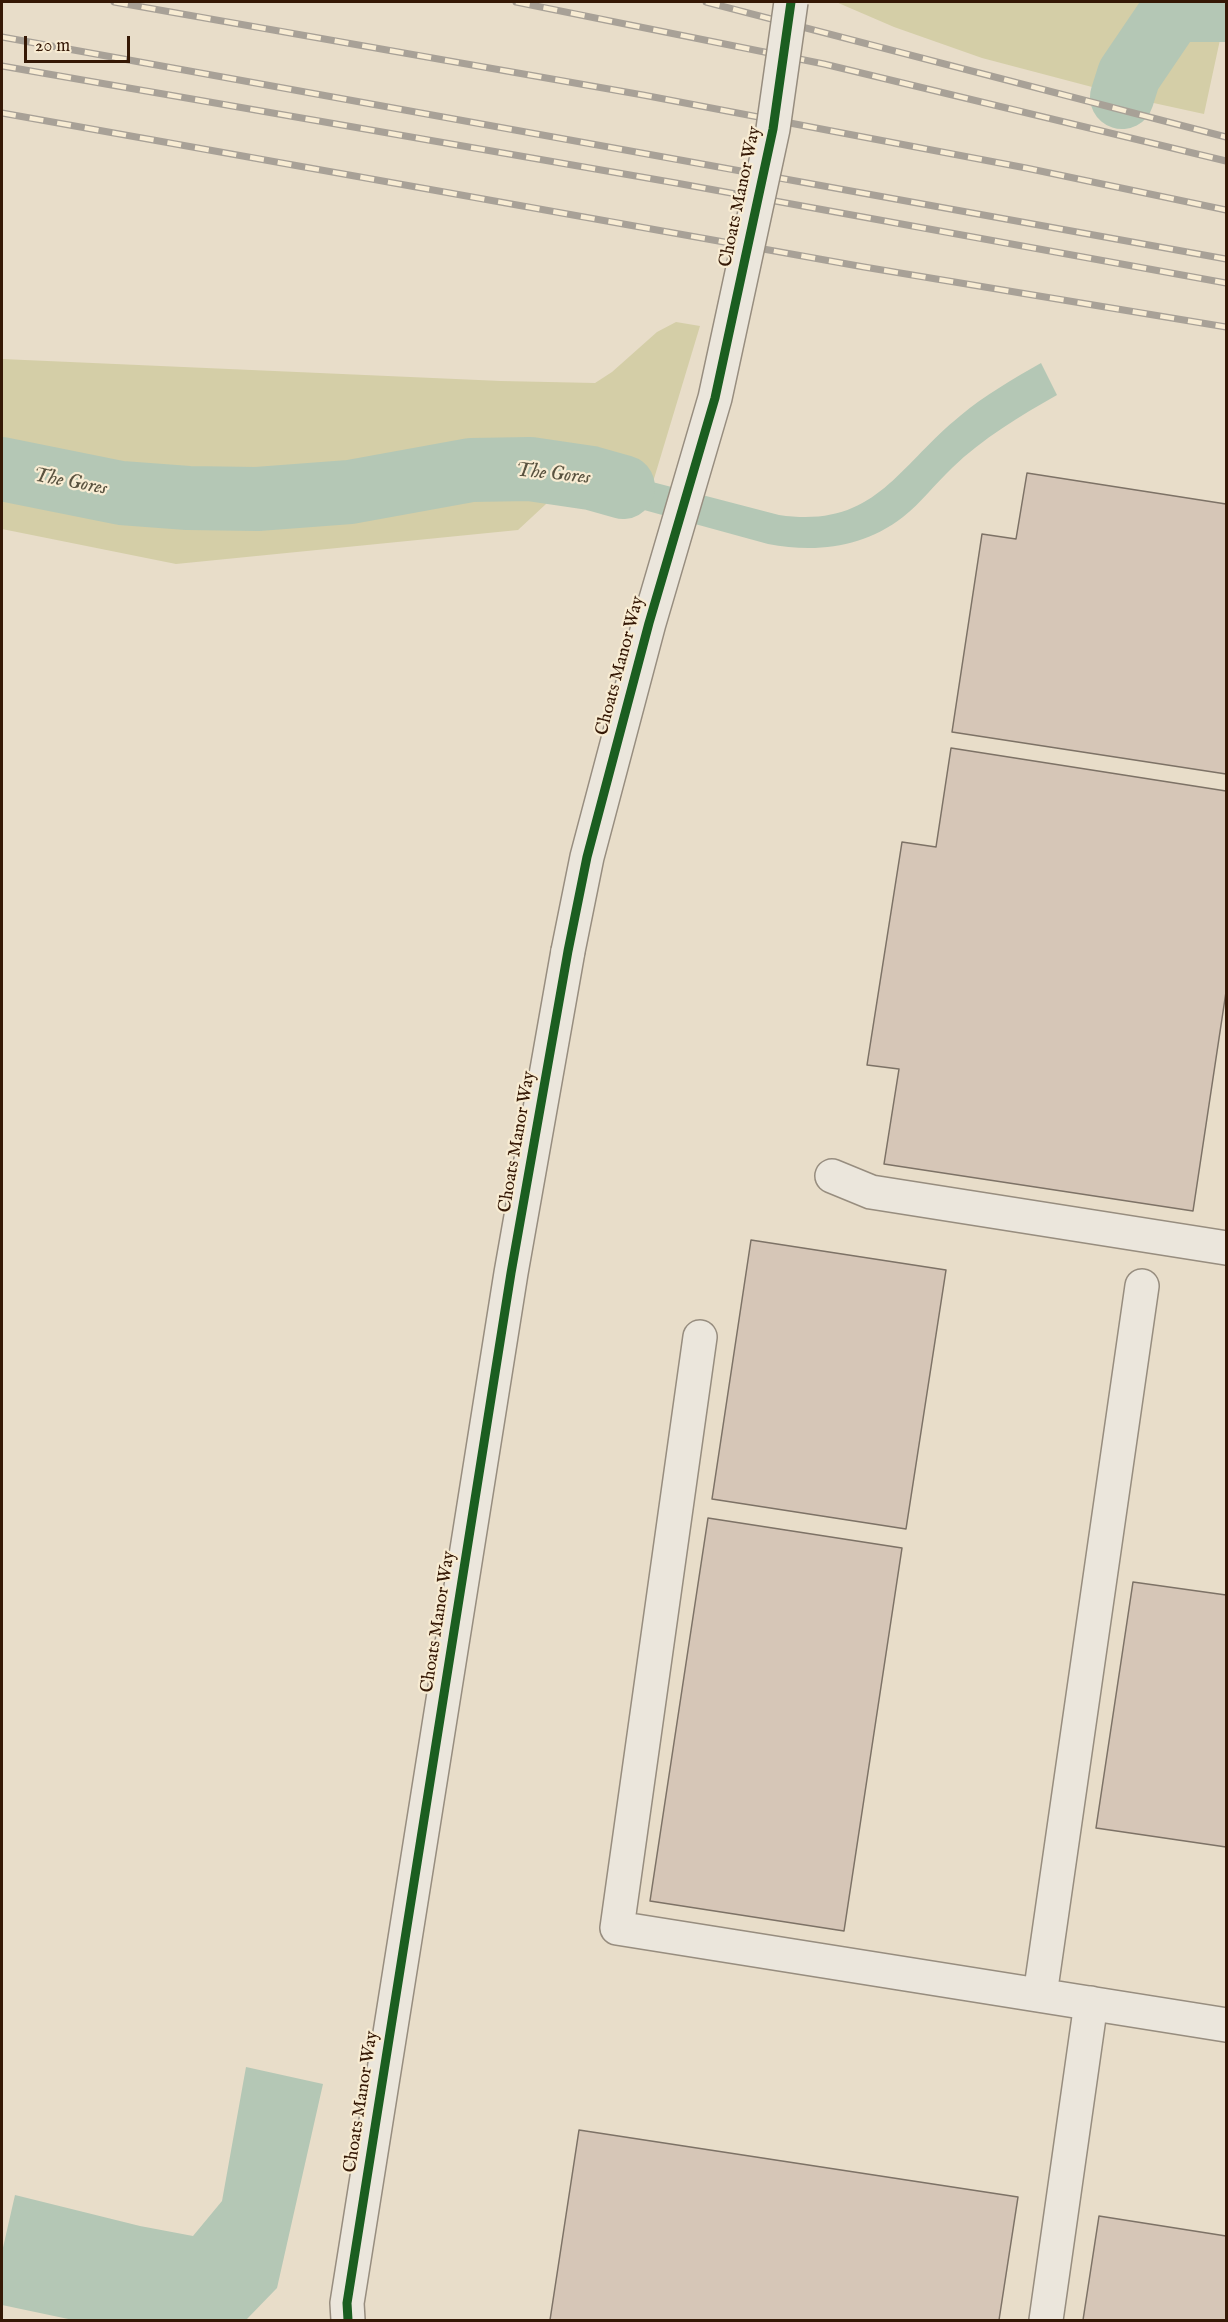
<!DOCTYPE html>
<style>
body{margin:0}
#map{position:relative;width:1228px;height:2322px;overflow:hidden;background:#e8ddc9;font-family:"IM FELL English",serif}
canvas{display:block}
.frame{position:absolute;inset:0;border:3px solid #351805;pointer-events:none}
.scale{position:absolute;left:24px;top:36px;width:106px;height:27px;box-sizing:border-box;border:3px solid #351805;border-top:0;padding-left:8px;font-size:18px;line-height:21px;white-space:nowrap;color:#351805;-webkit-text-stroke:4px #f8ecd3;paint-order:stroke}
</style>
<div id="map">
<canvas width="1228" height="2322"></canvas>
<div class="frame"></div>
<div class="scale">20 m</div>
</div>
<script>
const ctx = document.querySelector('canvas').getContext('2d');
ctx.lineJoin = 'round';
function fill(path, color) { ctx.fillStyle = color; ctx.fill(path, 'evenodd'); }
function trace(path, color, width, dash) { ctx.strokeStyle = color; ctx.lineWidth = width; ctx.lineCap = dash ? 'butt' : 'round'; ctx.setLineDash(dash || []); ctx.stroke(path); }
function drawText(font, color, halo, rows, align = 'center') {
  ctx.font = font + ' "IM FELL English",serif'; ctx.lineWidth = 4.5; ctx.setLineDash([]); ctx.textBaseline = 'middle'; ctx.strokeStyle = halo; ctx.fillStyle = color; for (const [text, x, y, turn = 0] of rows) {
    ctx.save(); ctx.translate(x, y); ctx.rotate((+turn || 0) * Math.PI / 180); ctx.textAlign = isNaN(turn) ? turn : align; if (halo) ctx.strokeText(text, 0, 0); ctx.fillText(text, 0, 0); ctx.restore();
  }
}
fill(new Path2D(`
 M836 2H1226V35H1221L1204 114 1149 102 982 58 894 27Z
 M676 322 700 326 653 482 588 465 518 530 176 564 2 529V359L501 381 595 383 612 372 657 332Z`), '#d4cea7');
fill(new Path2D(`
 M1041 363 1057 395C1020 416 983 438 952 468 935 484 921 503 903 517 863 548 816 553 768 544L582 493 531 490 541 453 779 515C875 529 896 468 960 416 985 395 1013 379 1041 363Z
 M246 2067 323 2084 277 2288 246 2320H73L2 2305V2252L15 2195 140 2226 193 2236 222 2201Z`), '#b4c7b5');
trace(new Path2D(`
 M1154 2 1173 10`), '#b4c7b5', 10);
trace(new Path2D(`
 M1122 97 1129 75 1173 10H1226
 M2 469 121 493 188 498 257 499 350 492 471 470 530 469 591 478 623 487`), '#b4c7b5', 64);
const building = new Path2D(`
 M1027 473 1226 504V774L952 732 982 534 1016 539Z
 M951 748 1226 791V992L1193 1211 884 1164 899 1069 867 1065 902 842 936 847Z
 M751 1240 946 1270 906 1529 712 1499Z
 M708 1518 902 1548 844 1931 650 1901Z
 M1133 1582 1226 1595V1847L1096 1828Z
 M579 2130 1018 2197 999 2320H550Z
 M1099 2216 1226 2236V2320H1083Z`);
fill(building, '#d6c6b7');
trace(building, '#7d7266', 1.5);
const minor = new Path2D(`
 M832 1176 871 1192 1226 1248
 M700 1337 617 1928 1226 2025
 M1040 1995 1142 1286
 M348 2320 347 2303 511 1273 568 951
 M1046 2320 1091 2003`);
trace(minor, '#978d7f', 36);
trace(minor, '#ebe6dc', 33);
const rail = new Path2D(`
 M114 2 643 95 1026 168 1226 210
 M516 2 824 64 1226 161
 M706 2 1226 137
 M2 37 1226 259
 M2 66 676 183 1226 283
 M2 113 864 267 1226 327`);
trace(rail, '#a8a197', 7);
trace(rail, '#f8ecd3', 4.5, [14]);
const minorBridge = new Path2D(`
 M568 951 587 857 649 623 715 398 773 129 791 2`);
trace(minorBridge, '#978d7f', 36, []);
trace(minorBridge, '#ebe6dc', 33);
trace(new Path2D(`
 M348 2320 347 2303 511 1273 568 951 587 857 649 623 715 398 773 129 791 2`), '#1b5e20', 9);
drawText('18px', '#351805', '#f8ecd3', [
 ["Choats Manor Way",741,197,-78],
 ["Choats Manor Way",621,666,-75],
 ["Choats Manor Way",518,1142,-80],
 ["Choats Manor Way",439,1622,-81],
 ["Choats Manor Way",362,2102,-81]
]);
drawText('italic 20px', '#59523f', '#f8ecd3', [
 ["The Gores",553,475,6],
 ["The Gores",70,483,11]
]);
</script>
